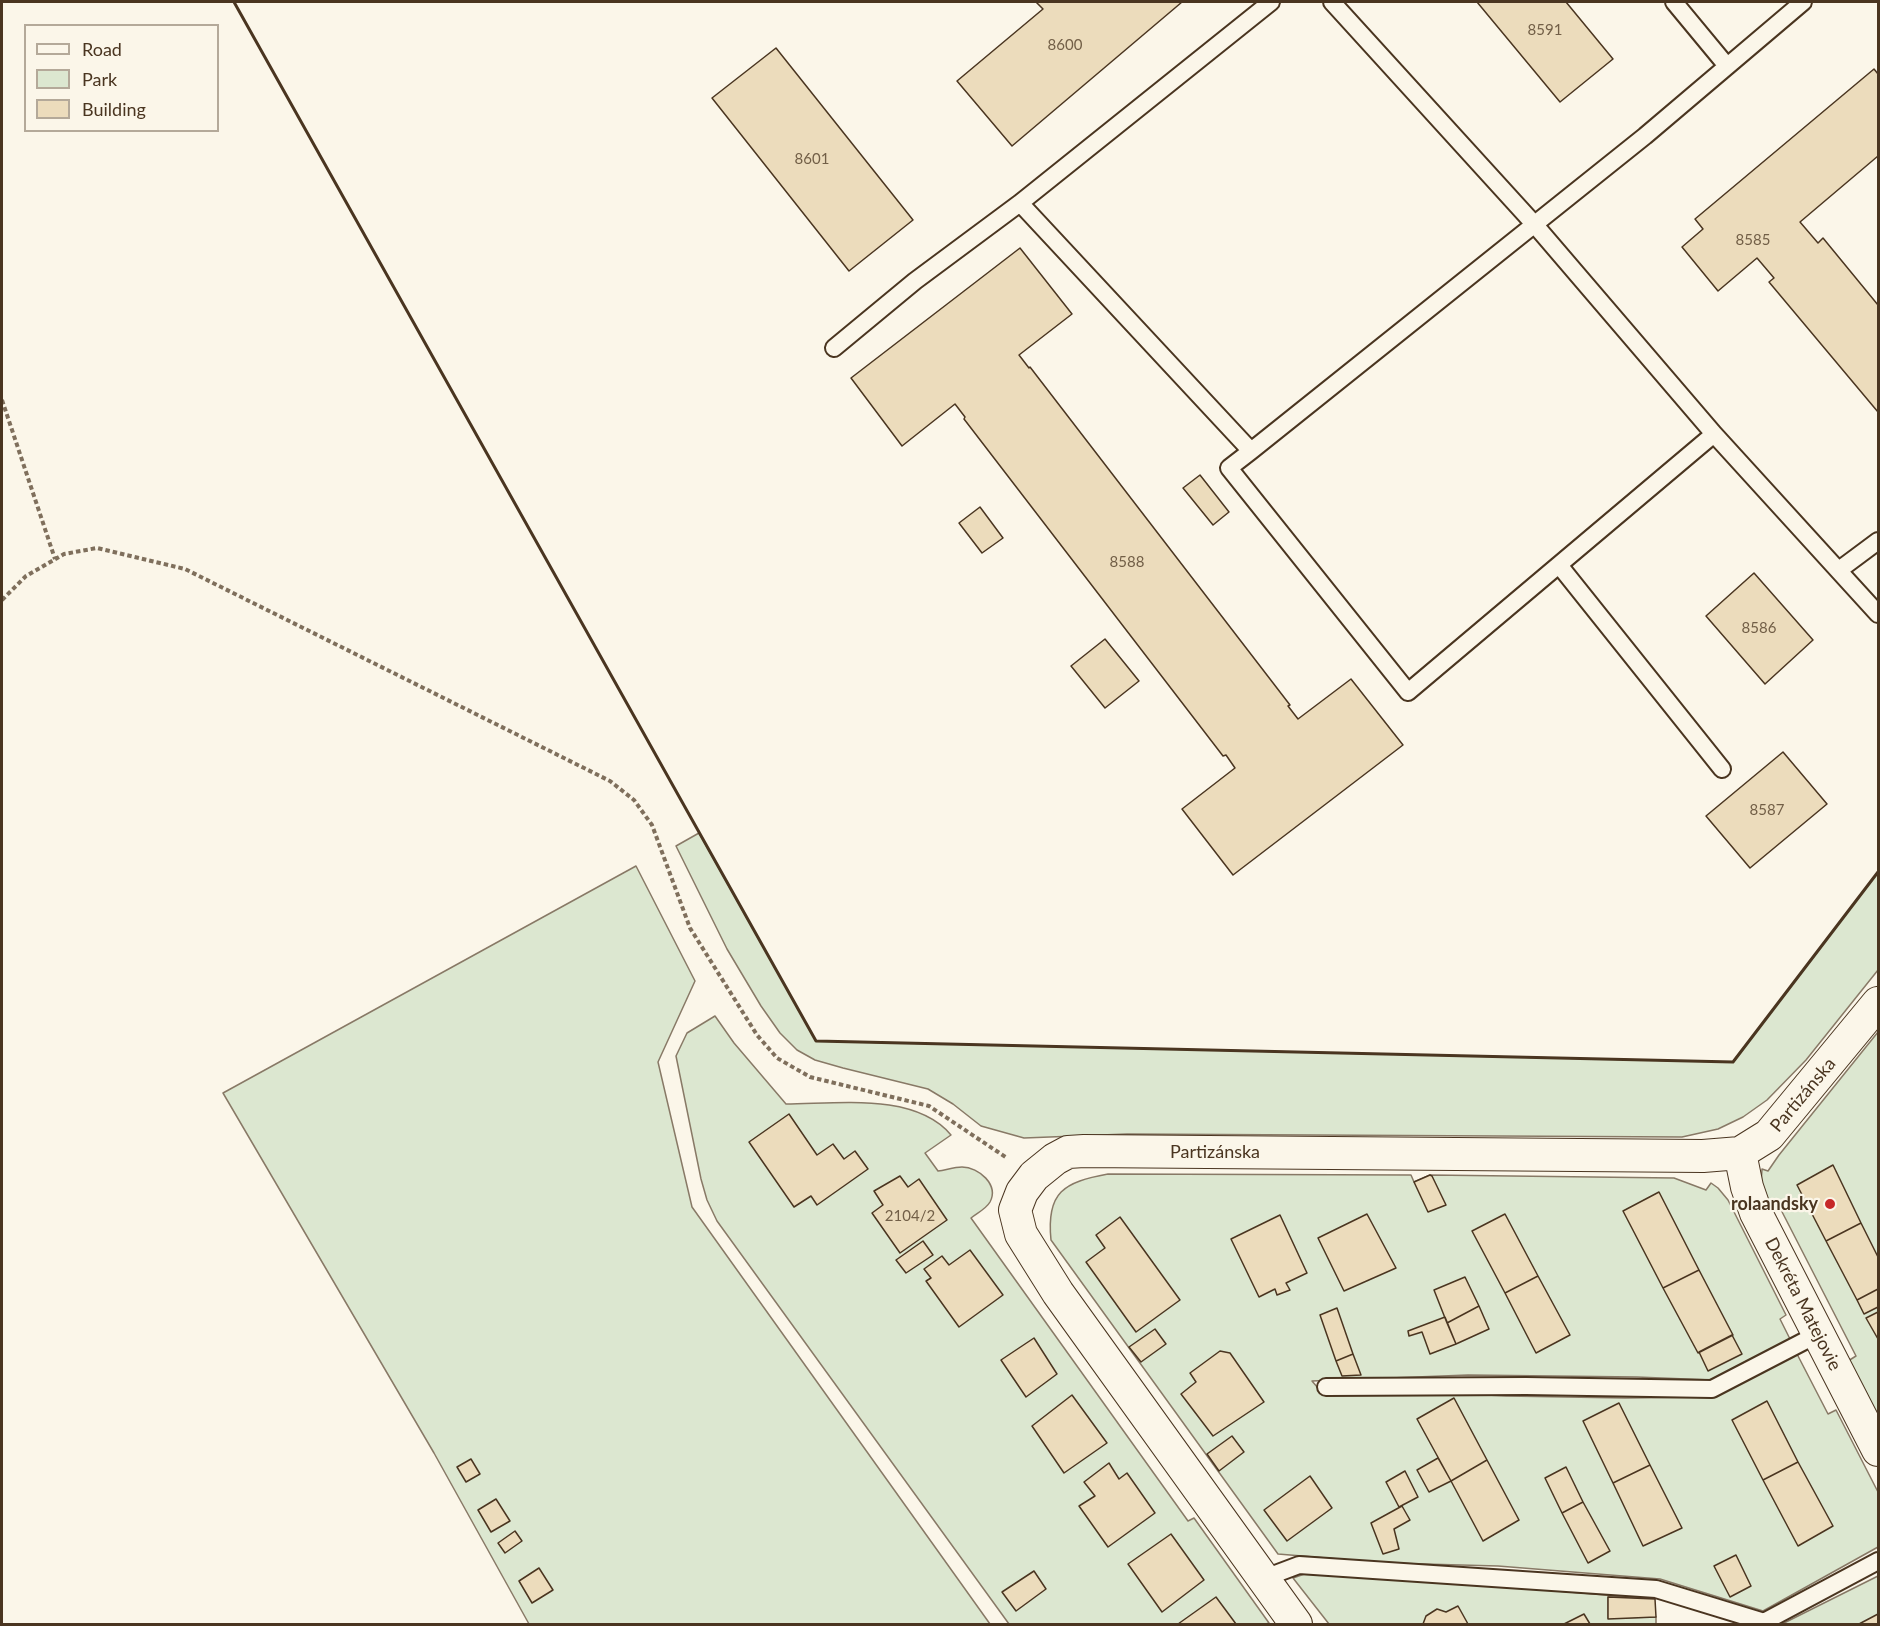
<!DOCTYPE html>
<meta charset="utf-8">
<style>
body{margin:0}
#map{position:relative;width:1880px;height:1626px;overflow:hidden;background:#fbf6e9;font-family:Lato,sans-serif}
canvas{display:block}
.frame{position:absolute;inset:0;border:3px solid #4a3520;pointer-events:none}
.legend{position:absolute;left:24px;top:24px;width:195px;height:108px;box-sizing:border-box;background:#fbf6e9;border:2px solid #b4a999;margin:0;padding:8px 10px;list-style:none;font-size:18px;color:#4a3520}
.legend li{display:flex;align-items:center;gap:12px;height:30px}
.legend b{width:30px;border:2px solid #b4a999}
</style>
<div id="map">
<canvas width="1880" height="1626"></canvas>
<div class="frame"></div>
<ul class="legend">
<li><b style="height:8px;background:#fbf6e9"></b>Road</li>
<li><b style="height:16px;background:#dce7d0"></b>Park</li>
<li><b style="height:16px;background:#ecdcbc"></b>Building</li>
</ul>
</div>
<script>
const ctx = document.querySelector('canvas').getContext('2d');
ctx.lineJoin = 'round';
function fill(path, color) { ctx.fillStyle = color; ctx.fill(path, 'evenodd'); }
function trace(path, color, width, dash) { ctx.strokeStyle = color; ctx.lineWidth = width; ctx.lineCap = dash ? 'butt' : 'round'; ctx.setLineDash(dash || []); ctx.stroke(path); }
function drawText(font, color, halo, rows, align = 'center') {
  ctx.font = font + ' Lato,sans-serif'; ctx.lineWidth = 4.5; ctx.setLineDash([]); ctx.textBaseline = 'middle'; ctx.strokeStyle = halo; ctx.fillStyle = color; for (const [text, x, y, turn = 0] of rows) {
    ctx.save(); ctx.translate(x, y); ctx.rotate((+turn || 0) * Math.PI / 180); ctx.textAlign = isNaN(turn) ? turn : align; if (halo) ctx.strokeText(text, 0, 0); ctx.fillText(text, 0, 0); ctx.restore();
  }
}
const green = new Path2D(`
 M699 833 816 1041 1733 1062 1878 872V970L1806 1060 1767 1100 1743 1117 1718 1129 1682 1137 1127 1134 1024 1138 981 1126 953 1104 928 1089 843 1068 815 1060 797 1050 780 1033 761 1006 727 949 676 846Z
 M636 866 695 981 658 1062 692 1207 990 1624H529L434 1453 223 1093Z
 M715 1016 734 1043 786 1104C836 1104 915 1092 951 1135L925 1153 938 1171C946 1170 954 1167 962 1167 979 1167 999 1185 990 1202 986 1209 977 1213 971 1218L1188 1521 1194 1518 1269 1623 1266 1624H1009L717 1221 707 1200 701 1179 676 1056 687 1033Z
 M1878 1032V1420L1848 1361 1856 1356 1778 1204 1768 1209 1761 1185 1762 1169 1768 1171 1779 1155Z
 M1108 1174 1411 1175 1414 1182 1430 1175 1674 1178 1706 1190 1711 1183 1718 1188 1728 1200 1786 1315 1780 1319 1790 1339 1711 1380 1637 1377 1468 1375 1312 1381 1324 1395 1448 1393 1506 1396 1625 1398 1715 1397 1797 1354 1828 1414 1836 1410 1878 1492V1547L1763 1611 1660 1579 1498 1566 1386 1563 1278 1554 1051 1240C1046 1192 1064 1182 1108 1174Z
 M1313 1571 1655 1599 1608 1597V1618L1656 1617V1624H1329L1293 1578Z
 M1878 1576V1624H1782Z`);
fill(green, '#dce7d0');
trace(green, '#887966', 1.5);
const building = new Path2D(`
 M1036 2H1182L1012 146 957 81 1043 9Z
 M1477 2H1566L1613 59 1560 102Z
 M776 48 913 220 849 271 712 98Z
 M1874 69 1878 74V156L1800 222 1818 243 1823 238 1878 305V412L1769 282 1774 278 1757 258 1718 291 1682 247 1703 229 1695 219Z
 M1020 248 1072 314 1019 355 1029 368 1030 367 1290 705 1288 706 1298 719 1351 679 1403 745 1233 875 1182 809 1235 768 1226 755 1223 756 964 419 965 417 955 404 902 446 851 378Z
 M1200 475 1229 512 1213 525 1183 488Z
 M980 507 1003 538 982 553 959 523Z
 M1754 573 1813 640 1765 684 1706 616Z
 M1105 639 1139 681 1105 708 1071 666Z
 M1783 752 1827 804 1750 868 1706 816Z
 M789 1114 817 1155 833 1144 844 1159 855 1151 868 1169 817 1205 811 1196 794 1207 749 1142Z
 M1833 1165 1861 1223 1826 1241 1797 1185Z
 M1430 1175 1432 1176 1446 1205 1428 1212 1414 1182Z
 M900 1176 908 1187 919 1179 947 1220 900 1253 872 1213 883 1205 874 1191Z
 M1659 1192 1699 1270 1663 1288 1623 1211Z
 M1367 1214 1396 1268 1344 1291 1318 1238Z
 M1505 1214 1538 1276 1505 1293 1472 1231Z
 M1280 1215 1307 1273 1286 1283 1290 1290 1277 1295 1275 1289 1259 1297 1231 1239Z
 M1120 1217 1180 1300 1136 1332 1086 1262 1105 1248 1096 1235Z
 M1861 1223 1878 1257V1289L1857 1300 1826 1241Z
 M923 1241 933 1255 906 1273 896 1260Z
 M970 1250 1003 1295 959 1327 926 1281 931 1278 924 1269 942 1256 949 1265Z
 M1699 1270 1733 1335 1698 1353 1663 1288Z
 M1538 1276 1570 1335 1536 1353 1505 1293Z
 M1465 1277 1479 1306 1447 1323 1434 1290Z
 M1878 1289V1307L1864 1314 1857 1300Z
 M1479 1306 1489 1329 1456 1344 1447 1323Z
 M1337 1308 1353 1354 1336 1361 1320 1315Z
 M1878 1312V1339L1866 1318Z
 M1445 1317 1456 1344 1430 1354 1422 1332 1409 1336 1408 1331Z
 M1155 1329 1166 1344 1141 1362 1129 1347Z
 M1732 1335 1742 1354 1708 1371 1699 1352Z
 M1034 1338 1057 1374 1026 1397 1001 1360Z
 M1220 1351 1230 1353 1264 1402 1213 1436 1181 1394 1196 1382 1190 1373Z
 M1353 1354 1361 1375 1342 1376 1336 1361Z
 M1072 1395 1107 1443 1064 1473 1032 1426Z
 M1454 1398 1487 1460 1451 1481 1417 1419Z
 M1767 1401 1798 1462 1763 1480 1732 1420Z
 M1619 1403 1650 1465 1613 1483 1583 1421Z
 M1232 1436 1244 1452 1219 1471 1207 1454Z
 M1438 1458 1451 1481 1429 1492 1417 1470Z
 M471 1459 480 1474 466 1482 457 1467Z
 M1487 1460 1519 1520 1483 1541 1451 1481Z
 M1798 1462 1833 1526 1798 1546 1763 1480Z
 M1109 1463 1119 1479 1127 1473 1155 1513 1108 1547 1079 1506 1095 1496 1084 1482Z
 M1650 1465 1682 1528 1643 1546 1613 1483Z
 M1566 1467 1583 1502 1562 1513 1545 1478Z
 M1405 1471 1418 1497 1399 1507 1386 1482Z
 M1310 1476 1332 1508 1287 1541 1264 1510Z
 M496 1499 510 1521 491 1532 478 1510Z
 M1583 1502 1610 1551 1588 1563 1562 1513Z
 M1402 1506 1410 1520 1394 1529 1399 1549 1383 1554 1371 1523Z
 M515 1531 522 1541 505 1553 498 1543Z
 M1171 1534 1204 1580 1162 1612 1128 1564Z
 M1736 1555 1751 1586 1730 1597 1714 1566Z
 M539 1568 553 1590 532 1603 519 1581Z
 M1034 1571 1046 1589 1016 1611 1002 1592Z
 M1216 1597 1236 1624H1178Z
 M1608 1597 1655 1599 1656 1617 1608 1619Z
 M1458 1606 1468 1624H1423L1426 1616 1437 1609 1446 1612Z
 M1584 1614 1590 1624H1564Z
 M1878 1614V1624H1859Z`);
fill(building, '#ecdcbc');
trace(building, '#4a3520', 1.5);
const lane = new Path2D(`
 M1332 2 1535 225 1714 434 1408 692 1229 468 1251 451 1645 136 1803 2
 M1674 2 1727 66
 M1020 203 1271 2
 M834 348 915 281 1020 203 1251 451
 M1714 434 1878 614
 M1559 565 1722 769
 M1839 570 1878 541
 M1326 1387 1526 1386 1712 1389 1818 1334
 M1262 1579 1299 1565 1656 1589 1764 1622
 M1760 1624 1878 1561`);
const street = new Path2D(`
 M1740 1153 1747 1187 1756 1213 1878 1450
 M1296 1624 1058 1293 1021 1234 1015 1210 1022 1192 1034 1176 1055 1159 1068 1152 1084 1151 1703 1156 1740 1153 1769 1135 1878 1003`);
trace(lane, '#4a3520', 20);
trace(street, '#4a3520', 34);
trace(new Path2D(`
 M2 400 55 559
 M2 600 26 576 64 554 97 548 185 569 610 781 634 800 652 825 690 928 757 1035 777 1058 810 1077 929 1106 1007 1158`), '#7f6f5c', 4, [4.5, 3]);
trace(lane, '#fbf6e9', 16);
trace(street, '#fbf6e9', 32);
trace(new Path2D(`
 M234 2 816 1041 1733 1062 1878 872`), '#4a3520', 3);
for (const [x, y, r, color] of [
 [1830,1204,6,"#c62828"]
]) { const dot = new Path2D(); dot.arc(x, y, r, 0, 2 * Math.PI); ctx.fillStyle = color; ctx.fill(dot); trace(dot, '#fbf6e9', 2); }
drawText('15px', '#725f47', null, [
 ["8591",1545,30],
 ["8600",1065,45],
 ["8601",812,159],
 ["8585",1753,240],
 ["8588",1127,562],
 ["8586",1759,628],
 ["8587",1767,810],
 ["2104/2",910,1216]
]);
drawText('18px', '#4a3520', '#fbf6e9', [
 ["Partizánska",1803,1095,-50],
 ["Partizánska",1215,1152],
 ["Dekréta Matejovie",1803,1304,63]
]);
drawText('bold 18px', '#4a3520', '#fbf6e9', [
 ["rolaandsky",1818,1204]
], 'right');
</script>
